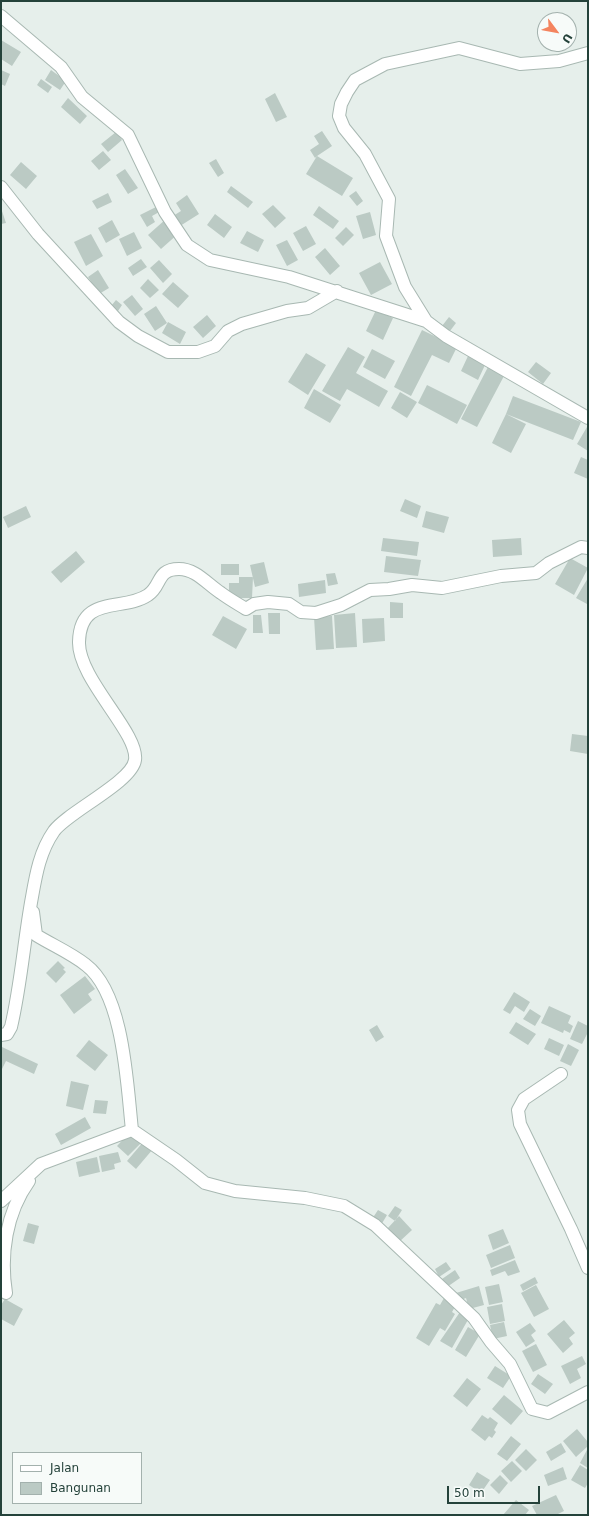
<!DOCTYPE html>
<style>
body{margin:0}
#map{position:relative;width:589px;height:1516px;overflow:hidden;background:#e6efeb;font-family:"DejaVu Sans",sans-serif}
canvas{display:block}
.frame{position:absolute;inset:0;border:2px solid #24423a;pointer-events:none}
.legend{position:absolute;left:12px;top:1452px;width:130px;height:52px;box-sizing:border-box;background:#f7fbf9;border:1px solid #a3b1ad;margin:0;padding:5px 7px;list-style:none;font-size:12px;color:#24423a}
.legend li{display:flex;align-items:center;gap:8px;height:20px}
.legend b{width:20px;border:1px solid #a3b1ad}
.north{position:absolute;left:537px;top:12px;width:40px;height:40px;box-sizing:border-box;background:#f7fbf9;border:1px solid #a3b1ad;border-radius:50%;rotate:122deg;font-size:11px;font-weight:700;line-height:16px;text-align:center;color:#24423a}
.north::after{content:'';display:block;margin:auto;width:14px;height:18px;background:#f4845f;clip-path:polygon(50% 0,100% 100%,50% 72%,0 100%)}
.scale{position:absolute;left:447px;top:1486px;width:93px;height:18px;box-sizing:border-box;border:2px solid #24423a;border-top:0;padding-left:5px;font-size:12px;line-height:14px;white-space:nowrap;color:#24423a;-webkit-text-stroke:3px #f7fbf9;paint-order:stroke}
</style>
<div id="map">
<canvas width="589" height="1516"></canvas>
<div class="frame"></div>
<ul class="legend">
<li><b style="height:5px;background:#fff"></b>Jalan</li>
<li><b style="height:11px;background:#bbcac4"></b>Bangunan</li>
</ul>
<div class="north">U</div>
<div class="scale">50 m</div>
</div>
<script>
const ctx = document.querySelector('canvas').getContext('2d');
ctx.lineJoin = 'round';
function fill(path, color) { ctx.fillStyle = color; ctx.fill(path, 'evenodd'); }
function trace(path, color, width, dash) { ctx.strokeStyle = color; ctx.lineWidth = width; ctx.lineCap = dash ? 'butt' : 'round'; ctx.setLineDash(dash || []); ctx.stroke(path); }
fill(new Path2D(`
 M1 40 21 52 12 66 1 59Z
 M1 70 10 74 5 86 1 84Z
 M51 70 66 81 60 90 45 80Z
 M41 79 52 87 48 93 37 85Z
 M275 93 287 117 276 122 265 99Z
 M68 98 87 116 80 124 61 107Z
 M322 131 332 146 317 156 353 178 342 196 306 174 317 156 315 158 310 150 319 144 314 136Z
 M116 132 122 140 108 152 101 144Z
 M103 151 111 160 99 170 91 161Z
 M216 159 224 173 218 177 209 163Z
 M21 162 37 176 26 189 10 175Z
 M125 169 138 188 128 194 116 175Z
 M231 186 253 202 248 208 227 192Z
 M356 191 363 201 357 206 349 196Z
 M108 193 112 202 97 209 92 201Z
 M187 195 199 214 180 226 173 216 181 211 176 203Z
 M273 205 286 218 275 228 262 214Z
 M158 206 161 211 152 216 155 222 147 227 140 215Z
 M319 206 339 221 333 229 313 215Z
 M1 208 6 223 1 224Z
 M370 212 376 235 363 239 356 216Z
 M215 214 232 227 224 238 207 225Z
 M166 219 179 233 161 249 148 235Z
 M112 220 120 235 106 243 98 228Z
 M306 226 316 244 303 251 293 233Z
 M346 227 354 235 343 246 335 238Z
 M247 231 264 240 258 252 240 243Z
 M134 232 142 248 127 256 119 239Z
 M91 234 103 256 86 266 74 242Z
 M287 240 298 260 287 266 276 245Z
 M325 248 340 266 330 275 315 257Z
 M141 259 147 267 133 276 128 268Z
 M159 260 172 274 163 283 150 268Z
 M380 262 392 284 371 295 359 273Z
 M98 270 109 288 99 294 88 277Z
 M148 279 159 290 150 298 140 288Z
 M173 282 189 296 178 308 162 294Z
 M132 295 143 309 135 316 123 302Z
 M116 300 122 305 118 311 111 306Z
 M156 306 167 323 155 331 144 314Z
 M376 310 393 318 383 340 366 331Z
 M207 315 216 326 203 338 193 327Z
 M449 317 456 323 450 331 442 326Z
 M168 322 186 332 180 344 162 333Z
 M422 330 457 347 449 363 432 355 411 396 394 387Z
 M348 347 365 357 356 373 388 391 379 407 347 389 340 401 322 391Z
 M372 349 395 361 385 379 363 367Z
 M306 353 326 365 308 395 288 382Z
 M468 356 485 365 478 380 461 371Z
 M536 362 551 373 543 384 528 372Z
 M488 367 504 376 477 427 461 419Z
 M427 385 467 405 457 424 418 403Z
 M314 389 341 405 330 423 304 408Z
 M400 392 417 402 407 418 391 408Z
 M513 396 581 422 573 440 506 414Z
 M506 414 526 424 511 453 492 443Z
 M587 427 588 428V451L577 444Z
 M581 457 588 460V479L574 473Z
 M405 499 421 506 417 518 400 511Z
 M26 506 31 517 8 528 3 517Z
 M426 511 449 517 444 533 422 527Z
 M383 538 419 542 417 556 381 551Z
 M521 538 522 555 493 557 492 540Z
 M76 551 85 562 61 583 51 572Z
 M386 556 421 560 418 576 384 572Z
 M570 558 588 568 574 595 555 584Z
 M264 562 269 583 255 587 250 565Z
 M221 564H239V575H221Z
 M335 573 338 584 328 586 326 574Z
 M239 577H253L252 598H229V583H239Z
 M588 578V603L587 604 576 598Z
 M325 580 326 593 299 597 298 584Z
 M390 602 403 603V618H390Z
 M268 613H280V634H269Z
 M355 613 357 647 336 648 334 615Z
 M253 615H261L263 633H253Z
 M223 616 247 629 236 649 212 635Z
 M332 616 334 649 316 650 314 617Z
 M384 618 385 641 363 643 362 619Z
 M572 734 588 736V754L570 751Z
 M58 961 65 968 63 969 66 972 56 983 46 973Z
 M85 976 95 989 88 994 92 1000 74 1014 60 995Z
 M514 992 530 1002 524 1012 515 1006 510 1014 503 1010Z
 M549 1006 571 1016 568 1023 573 1026 570 1033 564 1030 563 1033 541 1023Z
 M530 1009 541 1016 535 1026 523 1019Z
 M578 1021 588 1026V1032L582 1044 570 1039Z
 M516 1022 536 1034 528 1045 509 1033Z
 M377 1025 384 1037 376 1042 369 1030Z
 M549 1038 564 1045 559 1056 544 1049Z
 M89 1040 108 1055 95 1071 76 1056Z
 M568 1044 579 1050 571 1066 560 1061Z
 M2 1047 38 1064 34 1074 6 1061 1 1071Z
 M71 1081 89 1085 83 1110 66 1106Z
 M95 1100 108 1101 106 1114 93 1113Z
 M85 1117 91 1128 61 1145 55 1134Z
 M131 1131 142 1142 128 1156 117 1146Z
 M144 1141 153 1149 136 1169 127 1161Z
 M118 1152 121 1162 114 1164 115 1169 102 1172 99 1156Z
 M97 1157 100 1172 79 1177 76 1162Z
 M395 1206 402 1210 395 1221 388 1216Z
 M378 1210 387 1215 381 1225 372 1219Z
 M399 1216 412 1230 399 1242 387 1229Z
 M28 1223 39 1226 34 1244 23 1241Z
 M503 1229 509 1243 493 1250 488 1235Z
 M510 1245 515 1258 491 1268 486 1255Z
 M515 1260 520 1272 508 1276 505 1271 492 1276 490 1270Z
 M446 1262 451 1269 439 1277 435 1269Z
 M455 1270 460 1278 447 1287 442 1279Z
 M535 1277 538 1283 523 1291 520 1285Z
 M499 1284 503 1302 489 1305 485 1287Z
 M536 1285 549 1309 534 1317 521 1293Z
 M479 1286 484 1305 469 1309 466 1298 458 1301 456 1293Z
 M444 1298 456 1305 452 1312 455 1314 445 1331 440 1328 429 1346 416 1338 436 1303 440 1305Z
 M5 1299 23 1309 14 1326 1 1319V1305Z
 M502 1304 505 1321 490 1324 487 1307Z
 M460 1312 469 1318 452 1348 440 1341Z
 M564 1320 575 1333 569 1338 573 1344 563 1353 547 1334Z
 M504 1322 507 1336 493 1339 490 1325Z
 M530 1323 536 1331 531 1335 535 1341 526 1347 516 1332Z
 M468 1327 480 1334 466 1357 455 1350Z
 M536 1344 547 1365 533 1372 522 1351Z
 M582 1356 586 1364 577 1369 581 1378 570 1384 561 1366Z
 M495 1366 511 1376 503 1388 487 1378Z
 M538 1374 553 1384 545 1394 531 1384Z
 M467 1378 481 1389 467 1407 453 1396Z
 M504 1395 523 1411 511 1425 492 1409Z
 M482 1415 488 1419 490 1417 498 1423 494 1430 496 1432 492 1438 489 1436 485 1441 471 1430Z
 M577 1429 588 1442V1446L576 1457 563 1441Z
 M511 1436 521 1444 507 1461 497 1454Z
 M561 1443 566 1452 551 1461 546 1452Z
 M588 1448V1468L580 1463Z
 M526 1449 537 1460 526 1471 515 1460Z
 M512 1461 522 1471 511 1482 501 1471Z
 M580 1465 588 1470V1483L585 1488 571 1480Z
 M563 1467 567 1479 548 1486 544 1475Z
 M477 1472 490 1480 481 1493 469 1485Z
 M500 1475 508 1483 499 1494 490 1485Z
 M556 1495 564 1511 556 1515H537L532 1506Z
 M516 1500 529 1510 525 1515H503Z`), '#bbcac4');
const minor = new Path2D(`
 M1 16 61 67 82 97 128 135 165 212 187 245 210 260 289 277 426 321 446 336 588 418
 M1 187 38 234 119 322 138 336 168 352H198L215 346 228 331 242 324 287 311 308 308 337 291
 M426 321 405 287 386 236 389 199 365 154 344 128 339 116 341 104 347 92 355 80 385 64 459 48 520 64 559 61 588 53
 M33 912 36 935C52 945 71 953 86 965 124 994 127 1085 132 1130
 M1 1035 7 1034 11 1027C21 985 24 940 32 897 36 874 40 851 54 831 68 812 132 782 135 760 139 733 78 679 79 642 80 594 123 612 148 595 162 586 156 569 179 569 196 569 207 584 221 593 229 599 238 604 246 609L254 604 268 602 289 604 301 612 316 613 341 605 370 590 389 589 412 585 442 588 501 576 536 573 549 563 581 547 588 548
 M561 1074 524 1099 518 1110 520 1124 571 1229 588 1268
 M1 1201 41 1164 132 1130 176 1160 205 1183 235 1191 305 1198 344 1206 375 1225 474 1318 491 1342 510 1364 532 1409 548 1413 588 1392
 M6 1293C0 1255 6 1213 29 1181`);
trace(minor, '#a8b8b2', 14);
trace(minor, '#fff', 12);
</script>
